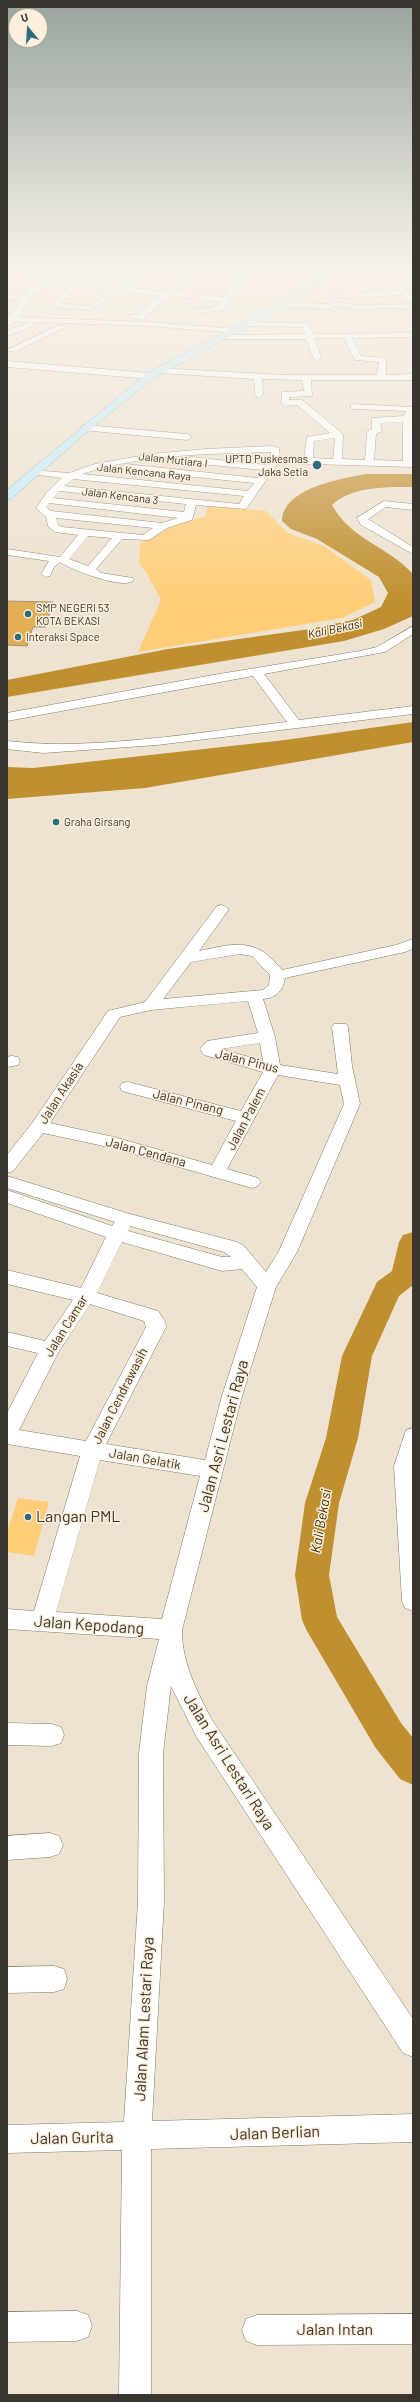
<!DOCTYPE html>
<style>
body{margin:0}
#map{position:relative;width:420px;height:2402px;overflow:hidden;background:#eee3d0;font-family:Barlow,sans-serif}
canvas{display:block}
.frame{position:absolute;inset:0;border:8px solid #3a352e;pointer-events:none}
.north{position:absolute;left:8px;top:8px;width:40px;height:40px;box-sizing:border-box;background:#fcf0dd;border:1px solid #aea597;border-radius:50%;rotate:342deg;font-size:11px;font-weight:700;line-height:16px;text-align:center;color:#3a352e}
.north::after{content:'';display:block;margin:auto;width:14px;height:18px;background:#2c6c80;clip-path:polygon(50% 0,100% 100%,50% 72%,0 100%)}
</style>
<div id="map">
<canvas width="420" height="2402"></canvas>
<div class="frame"></div>
<div class="north">U</div>
</div>
<script>
const ctx = document.querySelector('canvas').getContext('2d');
ctx.lineJoin = 'round';
function fill(path, color) { ctx.fillStyle = color; ctx.fill(path, 'evenodd'); }
function trace(path, color, width, dash) { ctx.strokeStyle = color; ctx.lineWidth = width; ctx.lineCap = dash ? 'butt' : 'round'; ctx.setLineDash(dash || []); ctx.stroke(path); }
function drawText(font, color, halo, rows, align = 'center') {
  ctx.font = font + ' Barlow,sans-serif'; ctx.lineWidth = 3; ctx.setLineDash([]); ctx.textBaseline = 'middle'; ctx.strokeStyle = halo; ctx.fillStyle = color; for (const [text, x, y, turn = 0] of rows) {
    ctx.save(); ctx.translate(x, y); ctx.rotate((+turn || 0) * Math.PI / 180); ctx.textAlign = isNaN(turn) ? turn : align; if (halo) ctx.strokeText(text, 0, 0); ctx.fillText(text, 0, 0); ctx.restore();
  }
}
fill(new Path2D(`
 M207 505 266 511 288 533 324 546 371 580 375 602 342 618 138 652 161 600 146 572 139 563 140 543 175 525 206 516Z
 M18 1498 49 1502 34 1556 7 1552V1532Z`), '#ffcd78');
fill(new Path2D(`
 M366 474H413V487C387 487 352 486 332 505 350 539 389 547 413 574V616L384 629 344 641 7 697V680L168 649 310 629 353 620 381 607 388 593 379 577 317 539 291 529 282 521C283 488 340 479 366 474Z
 M413 722V742L145 788 7 799V767L33 768 285 740Z`), '#c08f2f');
fill(new Path2D(`
 M413 1232V1285L399 1296 372 1356 358 1438 339 1503 329 1575 337 1617 401 1723 413 1738V1785L400 1779 375 1747 307 1631 302 1620 295 1575 305 1503 326 1438 342 1356 377 1282 392 1271 399 1242 403 1235Z`), '#c08f2f');
const building = new Path2D(`
 M7 601 53 602 46 627H33L27 646 7 645Z`);
fill(building, '#e1ae53');
trace(building, '#9e9382', 1);
const minor = new Path2D(`
 M44 269H53L42 278 54 280V284L32 279Z
 M139 269H148L124 287 165 292 192 269H200L173 292 224 297 241 272 240 269H248L249 272 224 310 193 314V310L218 306 221 302 169 296 142 320 128 317 129 315H137L160 296 119 291 92 310 55 307 51 305C73 273 107 282 139 269ZM130 276 90 306 60 303 76 289Z
 M409 273H413V285L408 286 407 291 412 293 413 301H407L405 295 338 298 334 296 338 294 399 291 401 282 408 281Z
 M7 295 27 296 31 298 27 300 7 299Z
 M283 302 327 304 331 302 360 305 413 304V308L356 309 334 306 330 309 280 306 279 304Z
 M11 317 150 322 236 329 240 331 236 333 150 326 33 322 34 326 7 336V331L30 322 11 321Z
 M245 322 306 323 310 325 313 334 413 333V337L352 338 361 356 386 358V375L413 374V380H311L312 396 289 397V400H302L343 434 342 459 365 460 367 432 372 429V418L404 416 406 411 354 409 351 408V404L413 407V467L278 463 246 509 196 505 192 520 167 528 149 540 122 539 96 569 101 573 133 578 134 580C125 591 70 569 60 562L54 567 50 576 46 577 41 574 49 561 7 555V549L60 557 78 535 55 532 48 526 46 517 36 508 47 492 62 478 32 474V470L69 473 95 464 151 454 205 449 272 446 279 448 280 457 304 458 307 437 330 433 297 405 285 406 281 403 282 392 304 391 302 380 262 379 263 395 259 398 255 395 254 379 161 373 158 372V368L284 375H377L379 362 355 360 344 338H315L321 358 317 361 313 358 306 339H226L222 337 226 335 305 334 303 327 248 326 244 324ZM403 422V461L374 460 376 434 382 431 380 423ZM335 438 333 459 313 458 314 441ZM271 452 270 460 267 465 191 457 186 460 191 463 263 470 258 478 126 464 121 467 126 470 254 483 248 491 82 474C142 454 209 454 271 452ZM73 479 244 496 239 504 64 486ZM59 491 186 504 184 512 53 498ZM49 503 178 518 162 523 51 511 46 507ZM56 518 153 528 143 535 62 527 58 525ZM88 536 112 538 88 566 69 559Z
 M59 325 66 327 14 352 7 350Z
 M7 361 150 373 154 376 150 379 7 367Z
 M85 425 187 434 192 437 187 440 82 430V426Z
 M384 501 413 504V510L386 507 368 519 413 547V554L361 525 357 518Z
 M413 626V634L385 652 264 674 299 720 413 706V714L157 745 43 753 7 749V741C95 751 198 732 287 722L253 676 7 721V713L213 675 360 651 377 647Z
 M222 905 229 909 199 951C236 943 256 937 282 970L396 945 413 939V949L405 952 285 978C283 991 276 998 263 999L275 1037 280 1065 338 1074 332 1027 334 1024H346L348 1027 352 1066 360 1104 297 1252 276 1287 242 1396 182 1630C182 1664 197 1691 212 1720L413 2019V2057L403 2053 196 1736 171 1686 163 1753 164 1901 152 2121 413 2114V2142L151 2149V2395H119L122 2150 7 2153V2125L124 2122 138 1901 139 1753 147 1686 159 1639 7 1629V1609L34 1611 80 1456 7 1444V1413L38 1353 7 1346V1332L45 1341 73 1300 7 1284V1270L81 1288 106 1237 7 1203V1190L112 1226 115 1222 7 1188V1176L130 1214 237 1242 243 1245 266 1272 279 1251 344 1104 340 1085 278 1075 227 1169 258 1178 261 1182 258 1186 252 1188 113 1148 43 1133 13 1171 7 1173V1155L33 1122 108 1011 145 1002 217 906ZM240 954 252 956 270 975 269 985 263 990 163 999 191 962ZM248 1001 258 1033 207 1041 200 1049 204 1055 263 1072 241 1111 128 1082 122 1083 120 1087 122 1091 236 1121 212 1165 114 1137 50 1123 120 1017 151 1010ZM260 1043 263 1061 221 1049ZM130 1226 224 1252 231 1257H222L128 1231ZM122 1242 222 1271 242 1269 257 1287 222 1396 205 1460 106 1444 166 1327 165 1321 158 1311 97 1293ZM90 1304 144 1321 146 1327 86 1441 19 1430 58 1353ZM100 1460 200 1476 162 1619 56 1612Z
 M12 1056 18 1057 20 1061 18 1065 7 1067V1057Z
 M413 1428V1611L405 1608 402 1601 394 1466 406 1430Z
 M7 1723 52 1724 61 1727 64 1735 61 1743 52 1746 7 1745Z
 M50 1833 59 1836 63 1845 59 1854 50 1857 7 1860V1836Z
 M54 1966 64 1969 67 1979 64 1989 54 1992 7 1993V1967Z
 M77 2311 88 2315 92 2326 88 2337 77 2341 7 2342V2312Z
 M413 2314V2344L257 2345 246 2341 242 2330 246 2319 257 2315Z`);
const tertiary = new Path2D(`
 M95 269H112C103 279 54 278 35 293 24 302 23 321 7 325V318L29 289 55 278Z`);
const primary = new Path2D(`
 M323 269H332L317 285 277 311 154 378 87 432 11 499 7 500V490L146 374 271 307 311 281Z`);
trace(minor, '#817766', 1);
trace(tertiary, '#817766', 1);
trace(primary, '#7ba5b2', 1);
fill(minor, '#fff');
fill(tertiary, '#fff');
fill(primary, '#c5edfb');
const sky = ctx.createLinearGradient(0, 0, 0, 605);
sky.addColorStop(0, '#98a59e');
sky.addColorStop(0.44, '#f7f2ea');
sky.addColorStop(1, '#f7f2ea00');
ctx.fillStyle = sky;
ctx.fillRect(0, 0, 420, 605);
for (const [x, y, r, color] of [
 [317,465,5,"#2c6c80"],
 [28,614,4,"#2c6c80"],
 [18,637,4,"#2c6c80"],
 [56,822,4,"#2c6c80"],
 [28,1517,4,"#2c6c80"]
]) { const dot = new Path2D(); dot.arc(x, y, r, 0, 2 * Math.PI); ctx.fillStyle = color; ctx.fill(dot); trace(dot, '#fcf0dd', 1.5); }
drawText('11px', '#3a352e', '#fcf0dd', [
 ["UPTD Puskesmas",308,459,"right"],
 ["Jaka Setia",308,472,"right"],
 ["SMP NEGERI 53",36,608],
 ["KOTA BEKASI",36,621],
 ["Interaksi Space",26,637],
 ["Graha Girsang",64,822]
], 'left');
drawText('11px', '#3a352e', '#fcf0dd', [
 ["Jalan Mutiara I",173,460,6],
 ["Jalan Kencana Raya",144,472,6],
 ["Jalan Kencana 3",120,496,7]
]);
drawText('italic 12px', '#412d04', '#fcf0dd', [
 ["Kali Bekasi",335,629,-12]
]);
drawText('13px', '#3a352e', '#fcf0dd', [
 ["Jalan Pinus",247,1061,14],
 ["Jalan Akasia",61,1093,-57],
 ["Jalan Pinang",188,1102,14],
 ["Jalan Palem",246,1119,-62],
 ["Jalan Cendana",146,1152,15],
 ["Jalan Camar",66,1326,-58],
 ["Jalan Cendrawasih",120,1396,-63],
 ["Jalan Gelatik",145,1459,10]
]);
drawText('italic 14px', '#412d04', '#fcf0dd', [
 ["Kali Bekasi",321,1521,-80]
]);
drawText('16px', '#3a352e', '#fcf0dd', [
 ["Jalan Asri Lestari Raya",223,1436,-75],
 ["Jalan Kepodang",89,1625,4],
 ["Jalan Asri Lestari Raya",229,1762,58],
 ["Jalan Alam Lestari Raya",144,2019,-87],
 ["Jalan Berlian",275,2133,-2],
 ["Jalan Gurita",72,2138,-1],
 ["Jalan Intan",335,2330]
]);
drawText('16px', '#3a352e', '#fcf0dd', [
 ["Langan PML",36,1517]
], 'left');
</script>
